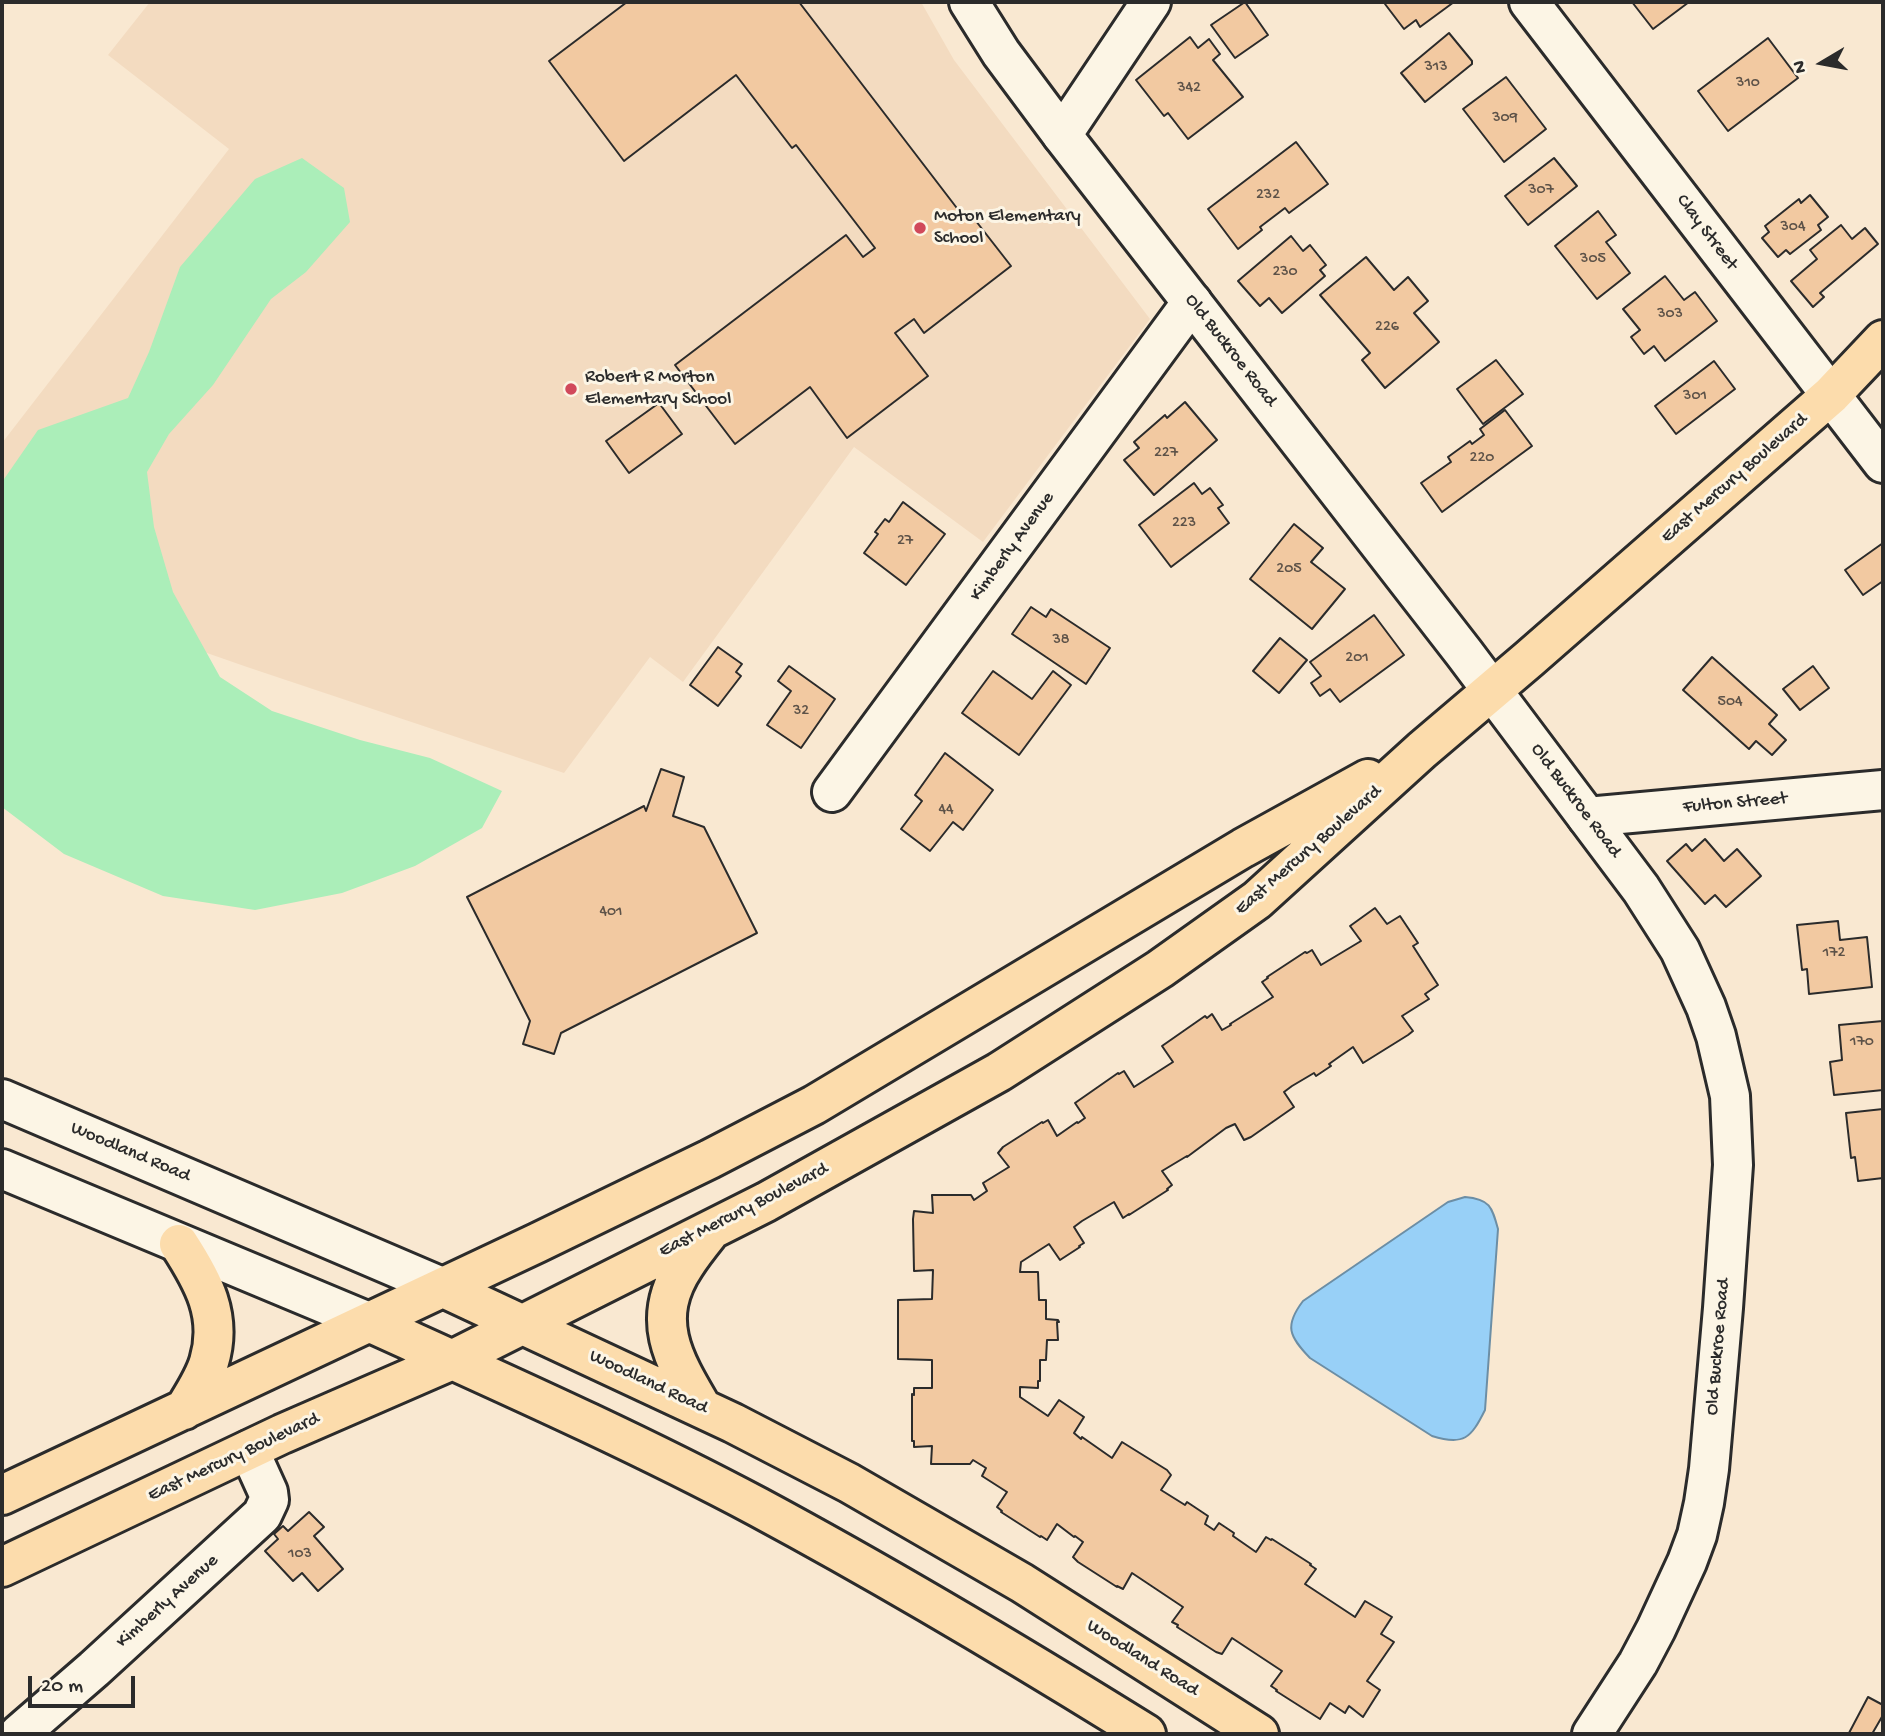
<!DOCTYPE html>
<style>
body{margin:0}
#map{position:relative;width:1885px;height:1736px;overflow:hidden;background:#f9e8d1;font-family:"Gochi Hand",sans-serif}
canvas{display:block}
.frame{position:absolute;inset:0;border:4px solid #2b2b2b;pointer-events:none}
.north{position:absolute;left:1787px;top:28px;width:70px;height:70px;-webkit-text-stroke:5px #fcf5e5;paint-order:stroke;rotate:260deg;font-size:19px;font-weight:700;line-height:28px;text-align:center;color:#2b2b2b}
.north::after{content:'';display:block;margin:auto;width:24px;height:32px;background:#2b2b2b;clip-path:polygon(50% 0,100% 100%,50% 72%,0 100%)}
.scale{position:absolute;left:28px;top:1676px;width:107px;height:32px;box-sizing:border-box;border:4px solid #2b2b2b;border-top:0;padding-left:9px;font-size:21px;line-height:24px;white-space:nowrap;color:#2b2b2b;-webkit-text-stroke:5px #fcf5e5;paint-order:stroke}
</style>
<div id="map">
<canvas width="1885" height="1736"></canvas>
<div class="frame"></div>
<div class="north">N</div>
<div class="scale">20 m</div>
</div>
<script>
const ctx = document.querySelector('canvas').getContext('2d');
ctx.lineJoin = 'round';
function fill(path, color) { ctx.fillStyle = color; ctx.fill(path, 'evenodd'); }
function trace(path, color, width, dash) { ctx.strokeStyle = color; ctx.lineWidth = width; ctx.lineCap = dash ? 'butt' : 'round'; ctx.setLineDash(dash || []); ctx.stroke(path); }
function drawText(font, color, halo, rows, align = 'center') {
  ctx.font = font + ' "Gochi Hand",sans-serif'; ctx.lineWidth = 6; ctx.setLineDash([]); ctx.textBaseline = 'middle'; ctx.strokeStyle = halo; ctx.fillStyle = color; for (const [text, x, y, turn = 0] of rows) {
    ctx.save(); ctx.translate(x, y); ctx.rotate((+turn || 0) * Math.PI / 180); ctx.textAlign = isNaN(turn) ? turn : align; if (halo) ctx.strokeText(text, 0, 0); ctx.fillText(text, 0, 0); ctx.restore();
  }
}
fill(new Path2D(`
 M150 2H921L954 60 1150 319 983 542 854 447 683 682 650 657 564 773 247 667 64 603 2 483V443L229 149 108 55Z`), '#f3dbc0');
fill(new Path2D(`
 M302 158 344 188 350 222 306 272 271 299 213 385 169 434 147 472 154 527 173 592 220 677 272 711 360 740 430 758 502 791 482 828 415 866 342 893 255 910 163 896 64 854 2 807V482L38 430 128 398 149 352 180 267 255 179Z`), '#abeeb9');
const water = new Path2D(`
 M1465 1197C1490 1199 1492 1207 1498 1229L1485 1410C1471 1438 1464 1446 1432 1436L1310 1358C1289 1336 1284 1326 1303 1301L1448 1202Z`);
fill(water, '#98d0f7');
trace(water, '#6c8ea5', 2);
const building = new Path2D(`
 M627 2H799L966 220 972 216 1011 266 924 333 914 319 895 333 928 376 847 438 810 387 735 444 675 365 846 235 863 257 875 248 796 145 792 148 736 75 624 161 549 61Z
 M1245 2 1268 35 1235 58 1211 25Z
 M1387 2H1454L1420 27 1416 20 1404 29 1385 4Z
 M1632 2H1689L1653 29Z
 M1449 33 1472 61V64L1425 102 1401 73Z
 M1190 37 1198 48 1209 39 1220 54 1213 60 1243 97 1188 139 1168 113 1164 116 1136 80Z
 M1768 38 1798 78 1728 131 1698 91Z
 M1506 77 1546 129 1504 162 1463 109Z
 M1296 142 1328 184 1289 213 1285 208 1260 227 1262 230 1238 249 1208 209Z
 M1554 158 1577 186 1528 225 1505 196Z
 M1810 195 1828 217 1818 225 1821 230 1790 254 1786 250 1778 257 1762 238 1769 232 1765 226 1799 199 1801 203Z
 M1598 211 1616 235 1606 242 1630 273 1597 299 1555 246Z
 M1841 225 1852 239 1865 228 1878 244 1820 293 1824 297 1813 307 1791 281 1817 259 1810 250Z
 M1291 236 1303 251 1310 245 1326 265 1320 270 1325 276 1282 313 1269 298 1260 306 1238 281Z
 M1366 257 1394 290 1408 277 1428 301 1414 313 1439 342 1385 388 1362 360 1370 353 1320 295Z
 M1665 276 1684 300 1695 292 1717 321 1665 361 1654 346 1644 354 1631 337 1640 330 1623 309Z
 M1496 360 1523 394 1483 424 1457 389Z
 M1714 361 1735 389 1676 434 1655 406Z
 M1185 402 1217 440 1154 495 1124 460 1139 448 1134 442 1165 415 1167 418Z
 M659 403 682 434 629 473 606 441Z
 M1505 410 1532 446 1442 512 1421 483 1451 462 1448 457 1470 441 1472 444 1484 435 1480 429Z
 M1194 483 1202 494 1210 488 1223 505 1218 508 1229 523 1171 567 1139 525Z
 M903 502 945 534 906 585 864 553 878 534 875 532 885 519 889 522Z
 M1294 524 1323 548 1311 562 1345 589 1312 629 1250 579Z
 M1883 543V581L1863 595 1845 570Z
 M1031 607 1046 617 1051 609 1110 648 1086 684 1012 634Z
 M1374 615 1404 655 1340 702 1330 689 1320 696 1311 683 1321 676 1310 662Z
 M1280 638 1307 660 1279 693 1253 671Z
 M718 647 742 664 736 672 741 676 718 706 690 685Z
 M1712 657 1777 715 1769 724 1786 740 1772 755 1756 741 1749 749 1683 690Z
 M789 666 835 699 801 748 767 725 791 691 778 681Z
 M1813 666 1829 688 1800 710 1783 689Z
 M993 671 1032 699 1053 671 1071 685 1019 755 962 713Z
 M945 753 993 790 963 830 953 822 930 851 901 829 922 801 915 795Z
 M661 769 684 777 673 816 704 827 757 933 561 1033 554 1054 523 1044 530 1021 467 897 644 806 646 811Z
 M1705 839 1724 861 1737 849 1761 876 1726 907 1715 895 1705 904 1667 861 1686 844 1692 851Z
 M1375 908 1387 924 1400 916 1418 943 1413 946 1438 985 1425 994 1429 999 1402 1016 1413 1031 1408 1035 1363 1063 1353 1047 1329 1064 1331 1066 1316 1076 1314 1073 1292 1086 1284 1092 1294 1107 1251 1137 1244 1140 1235 1124 1226 1128 1187 1157V1156L1162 1171 1172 1185 1167 1189 1168 1190 1129 1215V1214L1123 1218 1114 1202 1082 1221 1074 1227 1084 1243 1079 1246 1080 1247 1060 1260 1049 1244 1021 1262 1020 1272H1038L1039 1300H1046V1319L1058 1320 1059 1322H1057L1058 1340H1047L1046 1360H1040V1381H1038V1388L1020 1387V1397L1048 1416 1059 1400 1084 1417 1074 1433 1081 1439 1082 1437 1112 1458 1122 1442 1167 1470 1171 1475 1161 1490 1185 1505 1187 1502 1208 1516 1205 1524 1214 1530 1219 1523 1234 1533 1233 1536 1256 1552 1266 1537 1271 1540 1272 1539 1311 1564 1310 1565 1316 1569 1305 1584 1355 1617 1365 1601 1392 1617 1381 1634 1394 1642 1367 1681 1380 1690 1363 1717 1349 1706 1345 1713 1330 1703 1320 1719 1276 1691 1277 1690 1271 1686 1282 1671 1232 1638 1222 1654 1216 1652 1177 1627 1178 1625 1172 1622 1183 1607 1132 1573 1123 1589 1117 1586V1587L1078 1562 1073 1557 1083 1542 1075 1536 1074 1537 1057 1524 1047 1540 1041 1536 1040 1537 1001 1512 1002 1511 997 1507 1007 1492 982 1476 986 1468 973 1460 970 1464H931L932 1446 914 1447V1441H912V1394L914 1395V1388H932V1360L898 1359V1300L932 1299 933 1270 914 1271 913 1219 914 1211 933 1213 932 1195H971L974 1200 987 1191 983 1183 1009 1167 998 1153 1003 1147 1042 1122 1043 1123 1048 1120 1057 1136 1077 1122 1078 1123 1085 1118 1075 1103 1118 1073 1119 1074 1124 1071 1134 1087 1173 1062 1162 1046 1205 1016 1207 1018 1212 1014 1222 1030 1231 1025 1230 1024 1273 997 1262 982 1268 978 1267 977 1305 952 1307 953 1312 950 1321 965 1361 941 1350 926Z
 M1838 921 1840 940 1867 937 1872 987 1809 994 1807 969 1802 970 1797 925Z
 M1883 1021V1090L1834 1095 1830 1062 1842 1060 1839 1025Z
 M1883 1109V1178L1858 1181 1855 1157 1851 1158 1846 1113Z
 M309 1512 324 1527 314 1536 343 1569 318 1591 302 1573 293 1581 265 1551 278 1539 274 1534 283 1526 288 1531Z
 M1868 1697 1883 1705V1715L1872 1734H1851L1849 1733Z`);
fill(building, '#f2c9a1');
trace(building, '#2b2b2b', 2);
const minor = new Path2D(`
 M1529 2 1883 463
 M1062 135 1151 2
 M832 792 1192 302
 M1587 817 1883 790
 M19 1734 94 1669 262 1515 269 1500 268 1492 249 1450`);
const tertiary = new Path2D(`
 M969 2 1001 53 1062 135 1464 653 1641 889 1680 950 1706 1007 1716 1036 1730 1096 1733 1165 1723 1308 1709 1469 1704 1503 1697 1535 1687 1562 1656 1629 1638 1663 1592 1734`);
const secondary = new Path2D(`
 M2 1099 444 1288
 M2 1169 371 1323`);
const primary = new Path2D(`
 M179 1244C203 1281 223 1316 209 1362 204 1379 193 1395 184 1410
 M444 1288 733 1423 849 1483 1022 1583 1259 1734
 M371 1323C501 1382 632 1440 758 1507 890 1578 1019 1655 1146 1734
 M702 1408C673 1359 649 1319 685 1265 692 1254 700 1244 708 1234
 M2 1495 537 1243 710 1159 814 1105 1243 848 1368 779
 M2 1567 282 1434 452 1360 766 1202 999 1072 1160 969 1257 900 1422 750 1529 659 1831 395 1883 340`);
trace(minor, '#2b2b2b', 44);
trace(tertiary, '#2b2b2b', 44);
trace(secondary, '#2b2b2b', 44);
trace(primary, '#2b2b2b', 44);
trace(minor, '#fcf5e5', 38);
trace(tertiary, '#fcf5e5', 38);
trace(secondary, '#fcf5e5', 38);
trace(primary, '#fcdcac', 38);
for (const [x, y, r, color] of [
 [920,228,7,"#d1495b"],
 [571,389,7,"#d1495b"]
]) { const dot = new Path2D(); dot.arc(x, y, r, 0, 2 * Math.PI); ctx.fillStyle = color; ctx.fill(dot); trace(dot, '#fcf5e5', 2.5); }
drawText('16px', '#5d5248', null, [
 ["313",1436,68],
 ["310",1748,84],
 ["342",1189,89],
 ["309",1505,119],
 ["307",1541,191],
 ["232",1268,196],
 ["304",1793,228],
 ["305",1593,260],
 ["230",1285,273],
 ["303",1670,315],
 ["226",1387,328],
 ["301",1695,397],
 ["227",1166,454],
 ["220",1482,459],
 ["223",1184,524],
 ["27",905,542],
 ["205",1289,570],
 ["38",1061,641],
 ["201",1357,659],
 ["504",1730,703],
 ["32",801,712],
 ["44",946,811],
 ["401",611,913],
 ["172",1834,954],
 ["170",1862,1043],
 ["103",300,1555]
]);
drawText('19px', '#2b2b2b', '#fcf5e5', [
 ["Moton Elementary",934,217],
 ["School",934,239],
 ["Robert R Morton",585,378],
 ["Elementary School",585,400]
], 'left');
drawText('19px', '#2b2b2b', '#fcf5e5', [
 ["Clay Street",1706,233,53],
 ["Old Buckroe Road",1230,351,52],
 ["East Mercury Boulevard",1735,479,-41],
 ["Kimberly Avenue",1013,547,-54],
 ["Old Buckroe Road",1575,801,53],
 ["Fulton Street",1735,804,-5],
 ["East Mercury Boulevard",1309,851,-41],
 ["Woodland Road",130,1153,23],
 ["East Mercury Boulevard",744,1211,-27],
 ["Old Buckroe Road",1719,1347,-85],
 ["Woodland Road",648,1383,25],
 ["East Mercury Boulevard",234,1458,-25],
 ["Kimberly Avenue",168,1602,-42],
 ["Woodland Road",1142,1659,32]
]);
</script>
